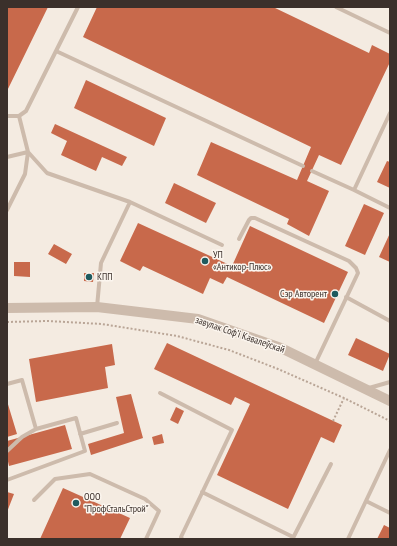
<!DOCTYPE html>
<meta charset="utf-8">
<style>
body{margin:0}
#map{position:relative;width:397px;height:546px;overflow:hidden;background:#f4ebe1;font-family:"PT Sans Narrow",sans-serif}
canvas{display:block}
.frame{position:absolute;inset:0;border:8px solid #3b302b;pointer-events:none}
</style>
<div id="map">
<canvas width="397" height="546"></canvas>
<div class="frame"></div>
</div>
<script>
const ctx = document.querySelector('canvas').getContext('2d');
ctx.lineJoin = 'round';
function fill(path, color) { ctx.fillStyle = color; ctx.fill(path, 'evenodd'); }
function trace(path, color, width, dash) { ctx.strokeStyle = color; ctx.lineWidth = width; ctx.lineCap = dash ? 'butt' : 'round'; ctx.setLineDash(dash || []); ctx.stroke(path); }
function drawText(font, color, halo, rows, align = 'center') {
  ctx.font = font + ' "PT Sans Narrow",sans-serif'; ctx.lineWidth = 3; ctx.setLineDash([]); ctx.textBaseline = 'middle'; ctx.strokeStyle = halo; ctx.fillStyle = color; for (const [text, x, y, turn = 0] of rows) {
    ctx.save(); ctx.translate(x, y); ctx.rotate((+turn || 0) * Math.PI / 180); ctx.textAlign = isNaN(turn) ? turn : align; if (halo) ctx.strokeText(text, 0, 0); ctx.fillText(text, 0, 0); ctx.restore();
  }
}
fill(new Path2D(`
 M7 7H48L7 91Z
 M97 7H273L369 53 372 45 390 54V62L341 165 319 155 307 181 329 191 309 236 287 224 289 219 197 175 211 142 297 180 311 147 83 37Z
 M86 80 166 118 154 146 74 108Z
 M55 124 127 157 122 166 102 157 96 171 61 155 67 141 51 133Z
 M387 161 390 162V188L377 182Z
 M174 183 216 203 206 223 165 203Z
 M364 204 384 213 365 255 345 246Z
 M138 223 232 266 250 226 348 272 324 323 227 277 223 284 210 278 203 294 143 266 140 271 120 261Z
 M390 233V262L379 257Z
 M54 244 72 254 66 264 48 254Z
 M14 262H30V277L14 276Z
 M84 273H94L93 282 84 281Z
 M356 338 390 354 383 371 348 355Z
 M167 343 342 425 334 443 321 437 288 509 217 475 250 404 235 397 231 405 154 369Z
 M112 344 115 365 105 367 108 388 36 402 29 359Z
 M131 394 143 438 91 455 88 444 124 433 116 397Z
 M7 401 17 434 7 437Z
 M176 407 184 411 178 424 170 420Z
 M65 425 72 449 9 466 7 457V441Z
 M162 434 164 443 154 445 152 437Z
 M63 488 130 518 120 539H40Z
 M7 492 14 494 7 512Z
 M384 525 390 528V539H377Z`), '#c8694b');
trace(new Path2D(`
 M7 322 48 321 102 324 177 336 229 350 278 369 344 398 390 421
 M333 421 344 398`), '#b9a596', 2, [2, 2]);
trace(new Path2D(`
 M336 7 390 33
 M56 51 303 166
 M7 116H19L26 111 78 7
 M19 116 28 152 47 173 130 202 222 245
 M7 157 28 152 25 174 7 210
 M312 171 354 190 390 113
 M354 190 390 208
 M239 239 249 220 251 218H255L349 261 356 268 358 273 315 364
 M346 297 390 321
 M97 307 101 263 130 202
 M7 384 22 380 36 429
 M369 388 390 382
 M160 393 232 430 181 537 182 539
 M80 434 117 423
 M7 451 22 437 36 429 76 418 85 451 7 480
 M202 492 293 537
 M34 500 55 479 90 474 145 499 159 511 146 539
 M366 501 390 513
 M293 538 331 464
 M348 539 390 450`), '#cdbbac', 4);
trace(new Path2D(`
 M7 308 97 307 198 319 281 348 390 401`), '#cdbbac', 10);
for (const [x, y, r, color] of [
 [205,261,4,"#1f5a5e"],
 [89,277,4,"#1f5a5e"],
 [335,294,4,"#1f5a5e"],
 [76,503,4,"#1f5a5e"]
]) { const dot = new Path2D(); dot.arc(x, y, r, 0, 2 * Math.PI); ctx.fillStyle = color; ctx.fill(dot); trace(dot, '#fbf5ee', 1.5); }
drawText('10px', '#3b302b', '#fbf5ee', [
 ["УП",213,255],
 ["«Антикор-Плюс»",213,267],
 ["КПП",97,277],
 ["Сэр Авторент",327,294,"right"],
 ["ООО",84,497],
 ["\"ПрофСтальСтрой\"",84,509]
], 'left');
drawText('10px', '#3b302b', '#fbf5ee', [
 ["завулак Софʼі Кавалеўскай",240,335,19]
]);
</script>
